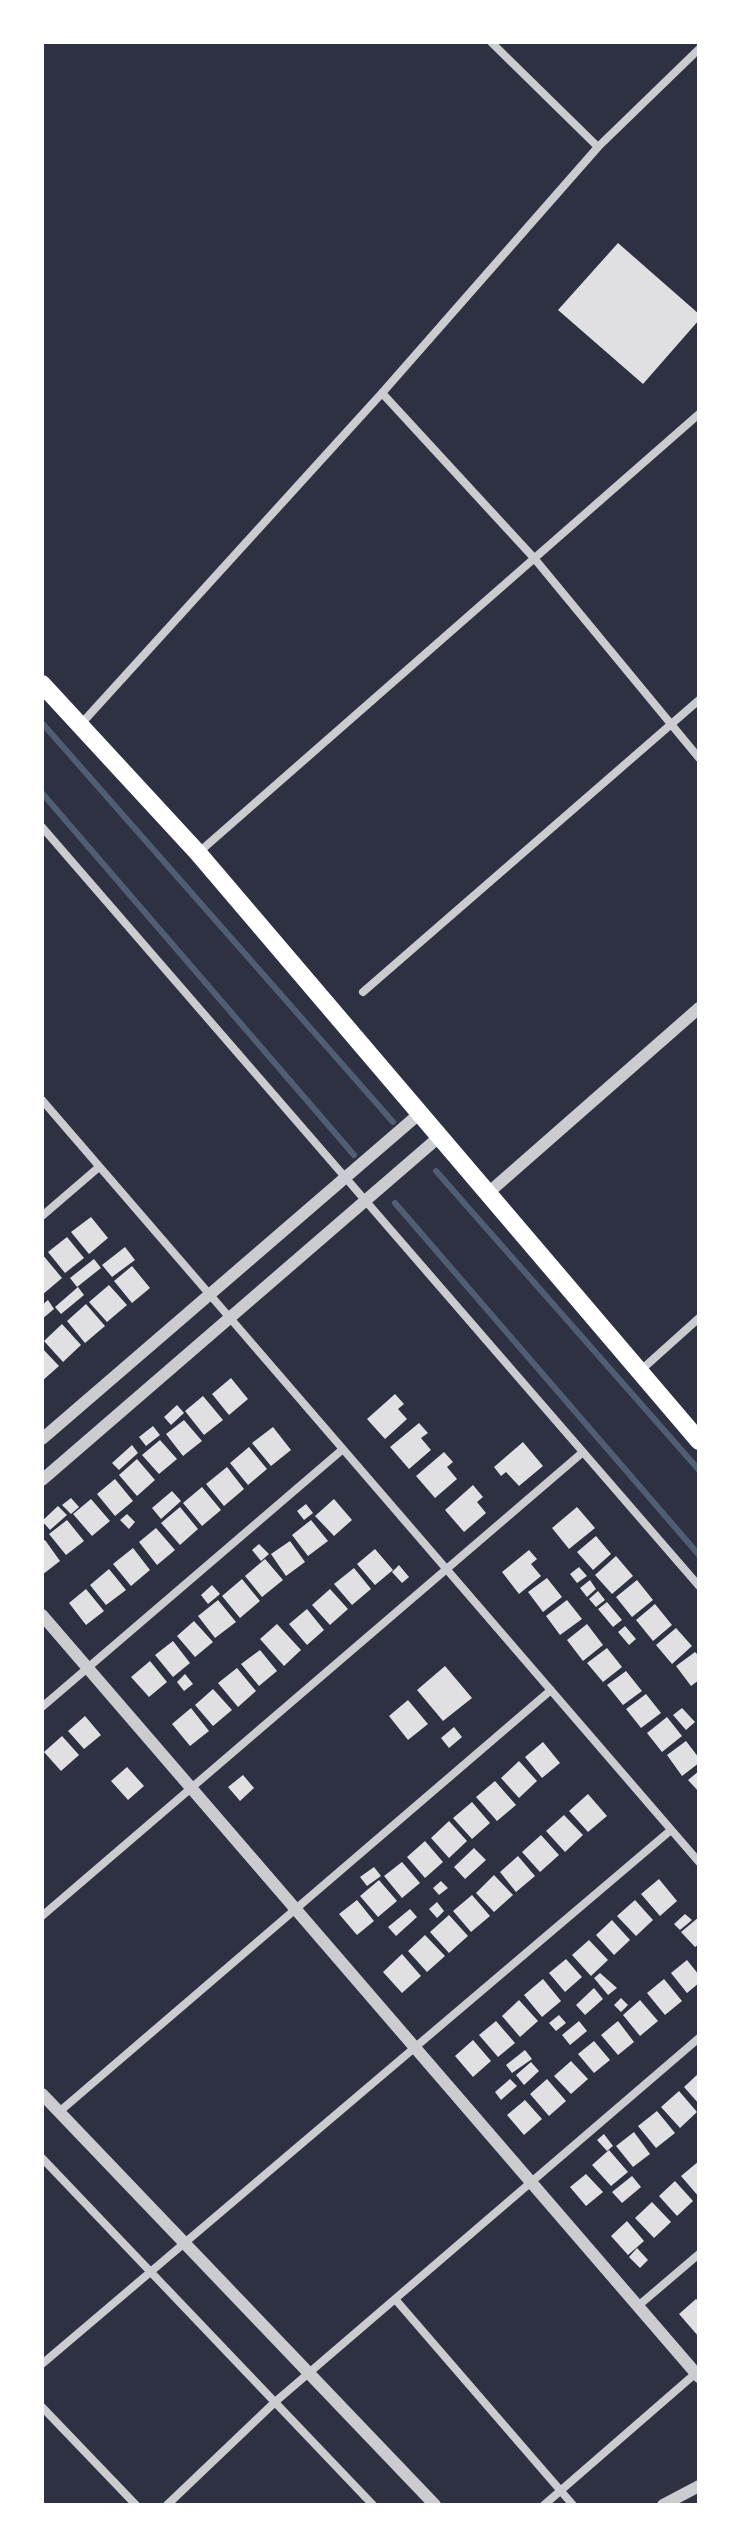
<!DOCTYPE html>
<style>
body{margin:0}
#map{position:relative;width:741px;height:2547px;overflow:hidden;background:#2d3142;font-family:"Public Sans",sans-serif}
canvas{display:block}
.frame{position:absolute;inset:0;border:44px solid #fff;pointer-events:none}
</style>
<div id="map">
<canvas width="741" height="2547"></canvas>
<div class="frame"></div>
</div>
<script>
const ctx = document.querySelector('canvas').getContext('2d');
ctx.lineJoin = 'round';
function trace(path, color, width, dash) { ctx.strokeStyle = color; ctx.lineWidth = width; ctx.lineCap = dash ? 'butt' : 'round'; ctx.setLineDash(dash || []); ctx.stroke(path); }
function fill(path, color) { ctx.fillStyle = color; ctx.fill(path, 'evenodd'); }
trace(new Path2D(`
 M42 723 393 1122
 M42 793 354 1155
 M436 1171 699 1470
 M395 1203 699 1555`), '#4f5d75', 6);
fill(new Path2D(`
 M618 243 699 314V320L643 384 558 310Z
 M91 1217 108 1238 89 1254 71 1232Z
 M67 1237 84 1258 65 1273 48 1252Z
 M125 1247 135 1260 112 1277 102 1265Z
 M42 1254 62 1278 42 1295Z
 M94 1259 101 1268 77 1287 70 1278Z
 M132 1266 150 1288 132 1303 114 1281Z
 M109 1285 127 1305 107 1322 89 1302Z
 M78 1287 84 1295 61 1314 55 1307Z
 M48 1300 54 1309 42 1319V1305Z
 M86 1304 105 1326 85 1343 67 1321Z
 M62 1324 81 1345 63 1362 44 1341Z
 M42 1348 59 1366 42 1381Z
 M231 1378 248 1399 229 1415 212 1394Z
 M395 1394 404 1404 398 1409 407 1419 385 1439 367 1419Z
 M203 1396 223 1420 204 1435 185 1411Z
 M177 1405 184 1413 171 1425 164 1417Z
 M184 1420 202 1441 183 1456 166 1434Z
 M419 1423 428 1433 421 1438 431 1450 409 1469 390 1447Z
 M153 1426 160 1435 146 1446 139 1437Z
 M273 1427 291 1450 271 1466 252 1443Z
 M160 1440 177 1459 159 1474 142 1455Z
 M523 1442 543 1466 519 1486 506 1472 501 1476 494 1467Z
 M132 1445 138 1453 119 1470 112 1463Z
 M249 1447 267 1469 248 1485 230 1463Z
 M444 1452 453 1462 447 1467 457 1479 435 1498 416 1476Z
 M137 1459 155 1480 137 1496 119 1475Z
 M227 1467 244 1489 224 1506 206 1484Z
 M115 1479 133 1501 115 1516 97 1494Z
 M473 1485 483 1497 477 1502 486 1513 464 1532 445 1510Z
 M202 1487 221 1510 202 1526 183 1503Z
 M172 1491 181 1501 161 1519 152 1508Z
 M71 1498 79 1507 71 1514 62 1505Z
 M91 1499 110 1521 92 1536 73 1514Z
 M334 1499 352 1520 334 1536 315 1516Z
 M306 1504 313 1513 304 1520 297 1511Z
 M58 1506 67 1515 50 1530 42 1521Z
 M180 1507 198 1529 180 1545 161 1523Z
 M577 1507 595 1528 569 1549 552 1528Z
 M127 1514 135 1522 129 1529 120 1520Z
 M67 1520 84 1541 66 1555 49 1534Z
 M311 1520 328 1541 308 1556 292 1535Z
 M156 1528 175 1550 157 1565 139 1542Z
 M596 1536 611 1554 593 1570 577 1552Z
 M45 1540 60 1561 42 1575V1542Z
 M290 1541 305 1562 286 1576 271 1554Z
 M259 1544 269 1554 261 1561 252 1550Z
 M133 1548 150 1570 131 1586 113 1564Z
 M375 1549 393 1570 375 1585 357 1564Z
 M529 1550 537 1559 531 1564 541 1576 519 1594 502 1572Z
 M616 1556 633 1576 612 1594 595 1575Z
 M265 1559 283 1580 262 1597 245 1576Z
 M399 1565 409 1577 402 1583 392 1572Z
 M579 1567 587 1576 577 1583 570 1574Z
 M354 1568 371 1589 352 1605 334 1584Z
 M109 1569 126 1590 106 1605 90 1585Z
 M547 1578 562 1597 543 1612 528 1592Z
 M242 1579 260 1601 240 1618 222 1596Z
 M590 1580 596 1589 587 1597 580 1588Z
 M637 1580 653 1600 632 1617 616 1597Z
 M212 1585 220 1594 208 1604 201 1595Z
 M86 1589 104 1611 86 1625 69 1603Z
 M330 1589 348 1609 330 1625 312 1605Z
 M598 1591 605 1600 596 1607 589 1599Z
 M218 1600 236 1622 215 1638 198 1616Z
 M567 1600 582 1619 560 1635 546 1616Z
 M607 1602 622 1620 613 1627 598 1609Z
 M655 1604 672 1625 653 1641 636 1620Z
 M307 1609 324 1630 307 1645 289 1624Z
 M194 1621 213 1642 195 1657 177 1636Z
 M277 1624 301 1650 284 1666 260 1639Z
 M587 1624 603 1645 583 1661 567 1640Z
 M625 1626 636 1639 629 1645 618 1632Z
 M676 1628 692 1646 672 1664 656 1645Z
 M173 1641 190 1663 173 1677 155 1655Z
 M607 1648 622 1667 603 1682 587 1663Z
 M260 1650 277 1671 259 1686 241 1664Z
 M695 1652 699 1656V1680L691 1686 676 1666Z
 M150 1661 167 1682 149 1697 131 1677Z
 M445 1666 472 1698 443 1721 417 1690Z
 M237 1668 256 1691 238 1707 218 1683Z
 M626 1671 642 1691 623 1705 607 1685Z
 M185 1674 193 1684 184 1691 177 1682Z
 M213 1689 232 1710 213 1726 195 1705Z
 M646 1694 661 1713 641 1728 626 1709Z
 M408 1700 428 1724 408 1740 389 1716Z
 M191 1708 209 1731 190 1746 172 1724Z
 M682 1708 695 1722 686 1730 673 1715Z
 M85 1716 101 1735 84 1749 68 1731Z
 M667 1717 682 1736 662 1752 647 1733Z
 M454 1727 462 1737 449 1748 441 1738Z
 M62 1736 79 1755 61 1771 44 1752Z
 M686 1741 699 1758V1763L682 1776 667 1755Z
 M543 1742 560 1763 542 1778 525 1757Z
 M519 1761 537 1781 519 1798 501 1778Z
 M127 1767 144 1786 128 1800 111 1781Z
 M699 1771V1792L688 1780Z
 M243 1775 254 1788 240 1801 228 1787Z
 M495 1781 516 1805 497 1821 476 1797Z
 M588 1794 607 1816 588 1832 569 1811Z
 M472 1802 490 1823 472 1839 453 1818Z
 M564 1815 583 1835 565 1852 546 1831Z
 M449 1821 467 1841 449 1858 431 1838Z
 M541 1835 559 1855 540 1872 522 1852Z
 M425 1841 443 1862 425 1878 407 1857Z
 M474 1848 486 1860 465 1879 454 1867Z
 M518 1856 535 1876 516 1892 500 1872Z
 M402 1862 420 1883 402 1898 384 1876Z
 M374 1867 381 1876 367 1886 360 1877Z
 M494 1875 513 1895 494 1912 476 1893Z
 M659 1879 677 1901 660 1916 641 1894Z
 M379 1880 397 1901 378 1917 360 1896Z
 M441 1881 448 1888 439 1895 433 1888Z
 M472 1895 490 1916 471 1932 453 1911Z
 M357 1900 374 1921 357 1935 339 1914Z
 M635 1900 653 1920 636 1936 617 1916Z
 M437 1902 444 1911 437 1918 429 1909Z
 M410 1909 417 1917 396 1936 388 1927Z
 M685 1914 692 1920 680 1930 674 1924Z
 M449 1915 468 1936 449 1953 430 1932Z
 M699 1917V1944L695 1947 681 1932Z
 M612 1920 630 1940 614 1955 596 1935Z
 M425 1935 445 1956 427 1972 408 1951Z
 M589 1940 608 1960 591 1976 572 1955Z
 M402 1954 421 1976 402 1993 383 1972Z
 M566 1959 582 1977 565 1992 549 1973Z
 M687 1960 699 1975V1983L687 1993 671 1973Z
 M600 1973 617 1988 608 1995 594 1978Z
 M543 1979 561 2001 542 2017 524 1995Z
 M664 1979 682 2001 665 2015 647 1993Z
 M594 1988 603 1999 585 2015 576 2005Z
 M621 1998 628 2005 621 2012 614 2005Z
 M519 2000 538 2021 520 2037 502 2016Z
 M640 2000 658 2021 640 2036 623 2015Z
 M559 2015 566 2023 556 2031 549 2023Z
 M496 2021 515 2043 498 2057 479 2035Z
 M579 2021 587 2031 570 2045 562 2035Z
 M618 2021 634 2042 618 2055 601 2035Z
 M473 2040 491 2061 473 2077 455 2056Z
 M594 2041 610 2060 594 2073 578 2054Z
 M525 2050 532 2059 512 2073 506 2065Z
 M571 2061 588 2079 571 2094 554 2076Z
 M531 2062 539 2071 524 2085 516 2075Z
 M699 2073V2104L684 2087Z
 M510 2079 517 2086 501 2100 495 2092Z
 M547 2079 566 2101 549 2116 530 2094Z
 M679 2091 697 2112 680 2128 661 2107Z
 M525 2100 542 2119 524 2135 507 2115Z
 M657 2111 675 2133 656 2148 638 2126Z
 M634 2132 650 2154 633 2167 616 2146Z
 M604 2134 613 2146 607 2151 597 2140Z
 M609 2150 628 2172 611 2186 592 2165Z
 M699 2161V2197L681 2176Z
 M586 2174 603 2192 586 2206 570 2187Z
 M632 2176 641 2187 622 2203 612 2192Z
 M675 2181 693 2201 677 2216 659 2196Z
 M652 2202 671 2222 654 2238 635 2218Z
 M627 2221 644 2241 628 2255 611 2236Z
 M637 2248 648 2260 640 2268 629 2257Z
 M696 2299 699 2302V2337L679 2314Z`), '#e0e0e3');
trace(new Path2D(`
 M491 42 598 147
 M382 393 534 558 699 758
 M81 724 382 393 598 147 699 49
 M42 827 699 1586
 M198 853 699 414
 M363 992 699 700
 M42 1100 699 1862
 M42 1216 99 1167
 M640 1371 699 1318
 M42 1707 343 1449
 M42 1916 583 1452
 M59 2112 551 1690
 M42 2158 373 2505
 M395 2299 573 2505
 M638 2306 699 2254
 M42 2364 671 1830
 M42 2407 136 2505
 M167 2505 275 2402 699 2038
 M544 2505 696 2373`), '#caccd0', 8);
trace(new Path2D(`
 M487 1194 699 1008
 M42 1439 419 1114
 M42 1480 439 1137
 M42 1615 699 2377
 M42 2094 435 2505
 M663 2505 699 2486`), '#caccd0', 12);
trace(new Path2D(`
 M42 684 198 853 699 1441`), '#fff', 18);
</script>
